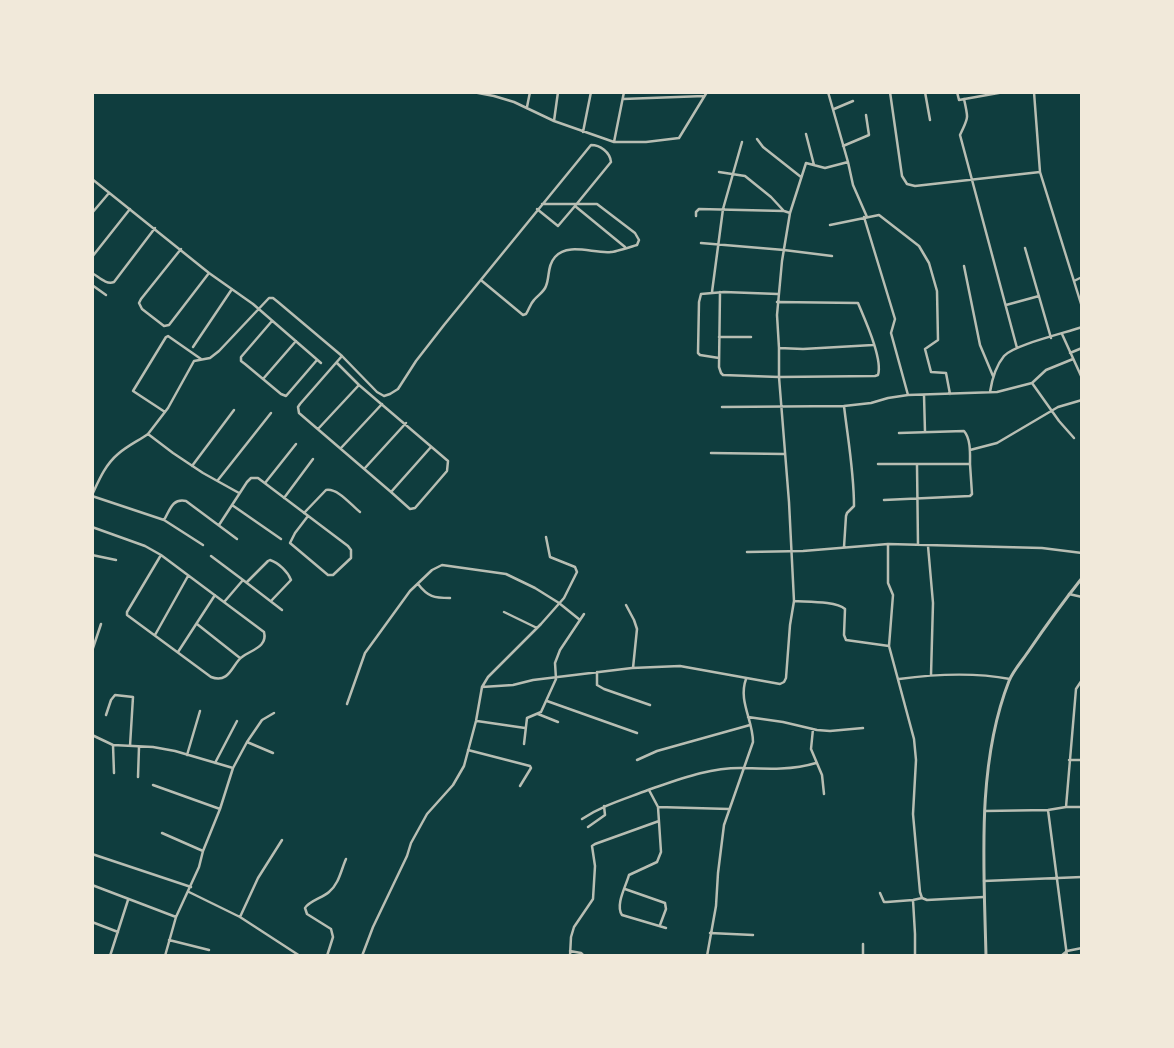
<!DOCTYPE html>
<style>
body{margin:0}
#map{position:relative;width:1174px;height:1048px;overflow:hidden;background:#0f3d3e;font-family:Georgia,serif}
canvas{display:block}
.frame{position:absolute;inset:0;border:94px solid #f1e9da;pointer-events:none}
</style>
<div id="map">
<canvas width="1174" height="1048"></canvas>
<div class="frame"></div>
</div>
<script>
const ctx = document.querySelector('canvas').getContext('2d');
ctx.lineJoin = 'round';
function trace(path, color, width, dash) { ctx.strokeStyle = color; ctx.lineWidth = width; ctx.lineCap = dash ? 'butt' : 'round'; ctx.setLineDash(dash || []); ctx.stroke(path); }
trace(new Path2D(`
 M473 92 494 96 514 102 554 121 614 142H646L679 138 707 92
 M828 92 848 162 853 185 867 217
 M890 92 902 176 907 184 915 186 1040 172
 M925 92 930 120
 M957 92 959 100 1004 92
 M1034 92 1040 172 1082 307
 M623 99 704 96
 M964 99C969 121 968 117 960 135L1017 348
 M527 107 530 92
 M834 109 853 101
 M554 121 558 92
 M583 132 591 92
 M806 134 814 165
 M757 139 763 147 801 177
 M614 142 624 92
 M843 146 869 135 866 115
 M719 172 745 176 771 197 783 210
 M92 179 209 273 253 304 321 363
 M537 209 558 226 575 206
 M92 213 109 193
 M696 216V212L699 209 784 211 790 213
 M864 217 895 319 891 333 908 395
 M830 225 879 215 919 246 929 263 937 291 938 340 925 349 931 372 946 373 950 394
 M701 243 784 250 832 256
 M1025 248 1051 338
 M181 249 141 299 139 303 142 309 164 326 169 325 209 273
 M92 257 130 209
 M964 266 980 345 993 376
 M92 273C99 277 106 285 114 282L155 228
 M482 281 523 315 526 314C529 310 530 304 534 300 538 295 544 292 546 286 550 276 547 266 555 257 568 242 594 254 611 252 615 252 633 246 637 245L639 240 635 233 597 204H542
 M1074 281 1082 277
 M92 285 106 295
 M712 292 723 209 742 142
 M720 292 719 367 721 373 723 375 779 377 875 376 878 375C883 359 865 320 858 303L777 302
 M1006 305 1039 296
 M272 321 241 357V361L245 364 281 394 286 396 317 360
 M1062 334 1082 378
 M719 337H751
 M193 347 232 289
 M779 348 803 349 873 345
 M1070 353 1082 348
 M342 356 300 404 298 407 299 413 391 492 431 447
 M719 358 700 355 698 353 699 302 701 294 724 292 778 294
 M337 363 359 385 448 461 447 471 415 508 410 509 391 492
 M263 379 296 341
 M1032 383 1059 421 1074 438
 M990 392C992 379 995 367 1004 356 1013 345 1065 333 1082 327
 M924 395 925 432
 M722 407 844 406 871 403 888 398 908 395 997 392 1032 383 1046 370 1073 359
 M165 412 133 391 166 337 168 336 201 359
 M318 429 359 385
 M148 434 168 408 194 361 210 358 219 351 269 298H273L278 302 342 356 377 392 384 396 390 394 398 389 416 361 444 325 591 145C600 145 610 152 611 162L575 206 625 247
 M341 448 382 404
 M970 450 997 443 1058 407 1082 400
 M711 453 784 454
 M878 464H970C970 454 971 439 964 431L899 433
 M917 465 918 545
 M192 466 234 410
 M365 468 406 423
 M218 480 271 413
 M265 483 296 444
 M92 495C99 480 105 465 118 454 127 446 138 441 148 434L173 453 203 473 239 493
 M92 496 164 520 203 545
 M284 498 313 459
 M884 500 970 496 972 494 970 464
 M232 505 281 539
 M304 513 326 490C338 488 351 505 360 512
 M164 520C170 510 172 498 186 501L237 539
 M219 525 247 482 251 478H258L348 546 351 550V558L333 575H328L290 543 295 533 308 516
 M92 527 145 546 161 555 264 632C268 647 251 650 242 657 232 664 230 684 211 677L127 615V612L161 555
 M888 544V583L893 595 889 646 914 739 916 760 913 814 920 892 922 898 927 900 984 897
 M928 546 933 603 931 675
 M844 547 846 516 847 513 854 506C854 472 848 440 844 406
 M747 552 803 551 888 544 1042 548 1082 553
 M92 555 116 560
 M211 556 243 580
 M247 582 268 561 270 560C279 563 288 572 291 580L271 601
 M418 584C428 597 434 598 450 598
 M1069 594 1082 597
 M225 601 243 580 282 610
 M794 601C807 602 836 601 845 609L844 635 846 640 889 646
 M626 605 634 620 637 629 633 668
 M504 612 537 628
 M197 624 240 658
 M155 635 188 576
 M92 651 101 624
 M178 652 215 595
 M597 672V685L604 689 650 705
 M899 679C936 674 973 672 1010 679
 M482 687 513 685 533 680 632 668 680 666 780 684 784 682 786 678 790 625 794 601 789 502 779 377V348L777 315 782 261 790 213 806 163 825 168 848 162
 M547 701 637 733
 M347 704 365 653 410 591 432 570 442 565 506 574 535 588 559 603 580 620
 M538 714 558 722
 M106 715 111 700 115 695 133 697 130 746
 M748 717 783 722 817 730 830 731 863 728
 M477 721 525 728
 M813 729 811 749 822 775 824 794
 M92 735 113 745 153 747 175 751 233 768
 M247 742 273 753
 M524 744 527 718 541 712 556 679 555 663 560 650 584 614
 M113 745 114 773
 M468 750 530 766 531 768 520 786
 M187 755 200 711
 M637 760 657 751 750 725
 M1069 760H1082
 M215 763 237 721
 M138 777 139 747
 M153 785 220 809
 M649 790 658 807 661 852 657 862 629 875C626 886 615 905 622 915L666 928
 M658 807 729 809
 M1066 807H1082
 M1048 810 1067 956
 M985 811 1048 810 1066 807 1076 689 1082 680
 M582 819C603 805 625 799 648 790 680 779 710 767 744 768 769 769 793 770 816 763
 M588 827 605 815 604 806
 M162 833 203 851
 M92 854 191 887
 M984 881 1082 877
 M92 885 176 917
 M625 889 665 903 666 909 660 925
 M189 892 240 917 300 956
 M880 893 884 902H887L913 900 922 898
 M913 900 915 934V956
 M240 917 258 878 282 840
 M92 922 118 932
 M710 933 753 935
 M169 940 209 950
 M863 944V956
 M570 951 581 953 584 956
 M110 956 128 900
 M165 956 176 917 199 867 203 851 220 809 233 768 247 742 262 720 274 713
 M327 956 333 937 331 929 307 914 305 908C309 901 322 898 329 892 339 884 341 870 346 859
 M362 956 373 927 407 856 411 843 427 814 453 785 464 766 476 721 482 687 488 677 541 624 564 598 577 572 575 567 550 557 546 537
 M570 956 571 937 574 927 593 899 595 866 592 846 595 844 659 821
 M707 956 716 906 718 873 724 825 753 742C753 720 738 701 746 679
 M1061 956 1067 951 1082 948`), '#b8beb3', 2.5);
trace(new Path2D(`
 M986 956C984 867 976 765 1009 681 1013 671 1022 661 1028 652 1045 627 1063 602 1082 578`), '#b8beb3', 3);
</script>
